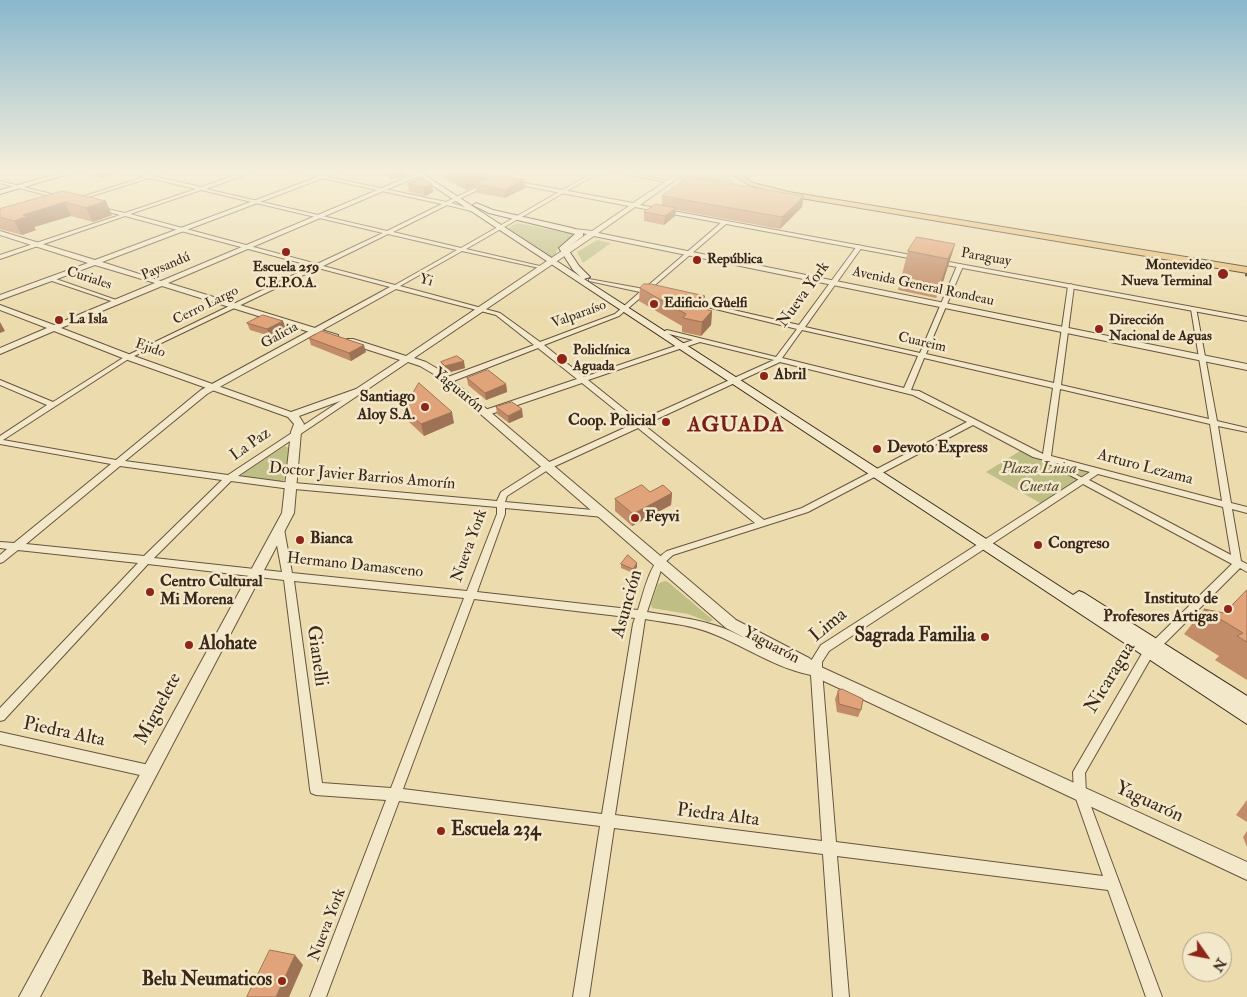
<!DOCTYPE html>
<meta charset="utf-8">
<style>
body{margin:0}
#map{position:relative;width:1247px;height:997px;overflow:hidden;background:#ecdbad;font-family:"IM FELL Double Pica",serif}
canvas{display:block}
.north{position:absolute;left:1182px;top:932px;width:50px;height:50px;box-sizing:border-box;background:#f3e8ca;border:1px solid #a99b84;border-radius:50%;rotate:123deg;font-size:14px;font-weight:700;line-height:20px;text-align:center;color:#39281a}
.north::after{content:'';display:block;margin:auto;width:18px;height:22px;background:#8f2418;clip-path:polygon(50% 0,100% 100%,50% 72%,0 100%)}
</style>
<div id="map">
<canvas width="1247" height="997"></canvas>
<div class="north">N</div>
</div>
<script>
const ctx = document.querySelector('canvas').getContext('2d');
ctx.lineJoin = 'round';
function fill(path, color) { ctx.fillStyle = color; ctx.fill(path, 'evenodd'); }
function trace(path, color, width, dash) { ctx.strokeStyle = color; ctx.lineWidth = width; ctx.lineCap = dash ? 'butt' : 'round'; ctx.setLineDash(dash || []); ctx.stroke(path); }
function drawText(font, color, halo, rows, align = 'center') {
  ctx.font = font + ' "IM FELL Double Pica",serif'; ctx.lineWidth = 5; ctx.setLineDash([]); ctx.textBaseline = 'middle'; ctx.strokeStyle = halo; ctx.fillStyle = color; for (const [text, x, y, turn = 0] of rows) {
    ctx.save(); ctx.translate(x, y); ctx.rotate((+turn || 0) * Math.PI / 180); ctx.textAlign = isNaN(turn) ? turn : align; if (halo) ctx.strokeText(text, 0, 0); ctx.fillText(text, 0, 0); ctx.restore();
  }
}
fill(new Path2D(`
 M689 172H723L734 182 761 191 679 181Z
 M518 223 572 234 574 235C567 241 556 245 556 255L551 257 509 229 511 226Z
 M597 240 611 243 583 263 577 252Z
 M285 446 289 448 284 480 278 482 241 477 244 473Z
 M1020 451 1027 455 1084 470 1087 473 1040 503 986 472Z
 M664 581 668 582 713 620 709 622 688 614 652 608 651 604 658 584Z`), '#bebe85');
const pedestrian = new Path2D(`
 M1047 456 1049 457 1050 460 1086 480 1085 481H1081L1045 462 1044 458Z`);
const minor = new Path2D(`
 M136 172 148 175 157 172H165L153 176 201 187 245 172H252L206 189 387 231 442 204 294 172H304L446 202 509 172H515L451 203 475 210V212L447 205 393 232 461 248 594 172H600L466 249 544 267V269L462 251 400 286 500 313 540 342 615 314 640 292 589 281V279L644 289 722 222H726V224L649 290 652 291V293H646L619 316 544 345 584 377 693 340 665 333V331L667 330 776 357 797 329 691 303 694 301 799 325 857 246 859 245 862 247 805 327 920 353 957 266 960 264 963 266 926 354 1054 383 1068 286 1071 284 1074 286 1061 385 1209 419 1191 309 1196 308 1217 421 1247 428V432L1218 426 1231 503 1247 507V513L1232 509 1241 561 1247 564V572L1240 568 1152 656 1085 773 1086 793 1162 997H1146L1108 890 837 856 849 997H833L823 854 614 828 589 997H573L600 826 399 801 326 997H310L386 800 316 795 311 793 310 789 284 580 148 564 4 720 0 721V708L138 563 18 550 3 562 0 563V555L7 549 0 548V542L14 543 111 464 0 444V436L47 405 0 385V380L53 402 126 356 312 266 125 216 0 259V255L120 215 98 209V207L125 213 196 189 149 178 76 201 72 200 144 177 127 172ZM201 190 383 233 317 264 130 214ZM388 234 457 250 395 285 323 266ZM318 268 390 287 201 390 116 460 3 440 130 358ZM396 289 496 315 534 345 445 378V382H451L538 348 577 379 482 411 481 413 482 415H488L582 383 633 424 545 464 501 492 497 501 283 482 238 476 360 394 361 392 357 390 228 475 125 461 207 394ZM802 330 918 356 904 388 782 358ZM700 342 774 360 639 421 588 380ZM924 358 1053 388 1043 454 919 391 911 390ZM780 362 913 395 967 422 802 508 764 520 644 425ZM1060 389 1210 424 1222 501 1051 456ZM973 425 1033 457 1090 472 821 645 811 661V666C779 659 753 640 723 628 698 619 673 616 647 612L663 564 673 555 808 512ZM638 428 755 523 667 551C650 561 644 592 638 610L477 592 505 514V508L604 517 608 514 604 511 505 502 507 496 551 468ZM120 466 222 480 144 556 26 544ZM1098 474 1223 507 1231 555 1089 480ZM231 481 283 488 497 507V514L467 591 292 573 284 529 279 526 274 529 282 572 154 558ZM1083 484 1232 564 1144 650 1073 772 1074 793 1103 876 836 842 822 671V662L829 651ZM294 581 464 598 391 788 322 783ZM474 599 635 618 633 624 602 814 403 789ZM645 619C669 623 693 625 716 635 748 648 776 668 811 675L822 841 615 815Z
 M614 172H626L673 182 671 183Z
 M0 181 63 197V198L61 199 0 183Z
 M49 278H53L122 302 117 303 49 280Z
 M0 732 149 765 153 767 155 771 153 775 149 777 0 744Z`);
const tertiary = new Path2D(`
 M331 172H339L102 262 161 281 420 172H428L168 283 338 335V339H332L162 286 61 328 131 355 291 412 356 389 400 360 347 343V339H353L406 356 587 234 574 231V229L592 231 629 206 452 172H465L633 203 680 172H686L640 205 1247 317V321L635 207 598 233 1247 364V370L594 236 414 358 426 362 443 372 736 620 809 658 821 667 1247 862V880L811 675 799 666 726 628 437 376 420 366 408 362 362 393 299 416 304 424 301 432 294 513 40 997H19L282 513 291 432 294 424 288 417 125 359 54 331 0 354V348L47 328 0 310V305L54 325 155 283 95 265 0 300V295L88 263 0 235V231L95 260Z`);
const secondary = new Path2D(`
 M64 172H75L0 194V190Z
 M412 172H420L581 277 573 270 559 248 575 234 489 213 473 205 476 203 493 210 572 228 583 232V236L567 248 579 266 590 277 584 279 1073 595 1079 591 1084 593 1247 696V724Z`);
const primary = new Path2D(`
 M728 172H736L753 183 789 192 1247 267V273L789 196 749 185Z`);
trace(pedestrian, '#66553f', 2);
trace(minor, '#66553f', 2);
trace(tertiary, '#66553f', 2);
trace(secondary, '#39281a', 2);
trace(primary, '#39281a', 2);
fill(pedestrian, '#f3e8ca');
fill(minor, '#f3e8ca');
fill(tertiary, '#f3e8ca');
fill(secondary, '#f3e8ca');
fill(primary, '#e6be76');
trace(new Path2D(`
 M1245 275H1247`), '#39281a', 2.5, [6, 6]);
fill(new Path2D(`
 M82 172H119L102 178Z
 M381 172H406V176L397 179H391Z
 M441 172H487L486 173V179L524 180 525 188 505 198 477 193 476 186 466 190 442 177Z
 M422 178 433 192 425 196 409 192 408 184Z
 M63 191 112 215 93 222 71 216 34 227 36 230 22 235 0 229V209Z
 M662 196 802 207 780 229 676 210 675 216 664 225 644 221V212L662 205Z
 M955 244 943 282 936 298 898 290 908 251Z
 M640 288 704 309 712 311 711 325 701 336 682 332V326L639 301Z
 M247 323 286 328 270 336 250 330Z
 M309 338 366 352 351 361 311 345Z
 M441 362 465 368 447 373 442 369Z
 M467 378 506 384 507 392 486 400 468 385Z
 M496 407 523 417 509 423 497 414Z
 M404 409 454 423 424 436 407 420Z
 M650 492 672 493 671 505 632 526 615 511V499Z
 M637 563V567L633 573 621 568V564Z
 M1247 590V680L1215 660 1219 656 1184 634 1204 609 1224 613Z
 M838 691 861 710 858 717 837 712 835 699Z
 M1247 800V822L1236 815Z
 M1247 831V847L1243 837Z`), '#c28c68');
fill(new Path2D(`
 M99 172H119L102 178Z
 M396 172H406V176L397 179Z
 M468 172H487L486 173 487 181 476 184V186L466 190 464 174Z
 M524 180 525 188 505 198V190Z
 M432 184 433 192 425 196 423 187Z
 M804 196 802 207 780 229 782 217Z
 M106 201 112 215 93 222 86 208Z
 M65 202 71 216 34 227 36 230 22 235 14 221 23 215Z
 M676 208 675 216 664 225 665 216Z
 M955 244 943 282 936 298 948 259Z
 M705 296 704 309 693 306Z
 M712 311 711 325 701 336 702 322Z
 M283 321 286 328 270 336 267 329Z
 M0 322 5 331 0 333Z
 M364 345 366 352 351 361 349 353Z
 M464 361 465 368 447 373 445 366Z
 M506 384 507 392 486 400 485 393Z
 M522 409 523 417 509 423 508 416Z
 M452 412 454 423 424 436 421 424Z
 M672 493 671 505 632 526 633 514Z
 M637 563V567L633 573V569Z
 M295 955 303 965 289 997H276Z`), '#9e7255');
const building = new Path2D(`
 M496 175 524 180 505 190 476 184Z
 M689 177 804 196 782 217 662 196Z
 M422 178 432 184 423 187 408 184Z
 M63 191 106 201 86 208 65 202 23 215 28 216 14 221 0 217V209Z
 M656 204 676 208 665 216 644 212Z
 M917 237 955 244 948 259 908 251Z
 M644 284H651L705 296 693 306 712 311 702 322 683 318 686 314 640 288Z
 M263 315 283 321 267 329 247 323Z
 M322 331 364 345 349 353 309 338Z
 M457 356 464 361 445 366 441 362Z
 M488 370 506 384 485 393 467 378Z
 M419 383 452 412 421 424 404 409Z
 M512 402 522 409 508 416 496 407Z
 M642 485 650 492 663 485 672 493 633 514 615 499Z
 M628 555 637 563 633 569 621 564Z
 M1247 590V642L1237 636 1243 633 1204 609 1224 613Z
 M842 689 863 699 861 710 839 704 838 691Z
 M270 950 295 955 276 997H247Z`);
fill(building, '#e1a379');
trace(building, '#9e7255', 1);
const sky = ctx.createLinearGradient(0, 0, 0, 312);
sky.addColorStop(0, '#89b7cd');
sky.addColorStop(0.55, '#f6efda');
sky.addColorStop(1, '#f6efda00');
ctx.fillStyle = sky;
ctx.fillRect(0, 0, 1247, 312);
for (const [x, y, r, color] of [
 [286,252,5,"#8f2418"],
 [697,260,5,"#8f2418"],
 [1223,274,6,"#8f2418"],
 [654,304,5,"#8f2418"],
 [59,320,5,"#8f2418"],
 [1099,329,5,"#8f2418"],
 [562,359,6,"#8f2418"],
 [764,376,5,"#8f2418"],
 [425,407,5,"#8f2418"],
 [666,422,5,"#8f2418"],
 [877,449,5,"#8f2418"],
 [635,518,5,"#8f2418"],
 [300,540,5,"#8f2418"],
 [1038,545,5,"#8f2418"],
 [150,592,5,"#8f2418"],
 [1228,609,5,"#8f2418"],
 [985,637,5,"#8f2418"],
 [189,645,5,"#8f2418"],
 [441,831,5,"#8f2418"],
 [282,981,5,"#8f2418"]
]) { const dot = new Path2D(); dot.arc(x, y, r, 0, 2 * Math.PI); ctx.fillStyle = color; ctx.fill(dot); trace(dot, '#f3e8ca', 2); }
drawText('14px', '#39281a', '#f3e8ca', [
 ["Paraguay",986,258,10],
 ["Paysandú",166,267,-23],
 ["Curiales",89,279,18],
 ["Yi",426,281,15],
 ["Avenida General Rondeau",923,287,12],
 ["Cerro Largo",206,306,-26],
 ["Valparaíso",579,315,-20],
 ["Galicia",280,336,-29],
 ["Cuareim",922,343,13],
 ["Ejido",150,349,19]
]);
drawText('bold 14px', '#39281a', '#f3e8ca', [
 ["República",707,260],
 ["Montevideo",1212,266,"right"],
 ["Nueva Terminal",1212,282,"right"],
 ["Escuela 259",286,268,"center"],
 ["C.E.P.O.A.",286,284,"center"],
 ["Edificio Gûelfi",664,304],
 ["La Isla",69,320],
 ["Dirección",1109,321],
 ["Nacional de Aguas",1109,337],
 ["Policlínica",573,351],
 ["Aguada",573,367]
], 'left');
drawText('16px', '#39281a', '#f3e8ca', [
 ["Nueva York",804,295,-54],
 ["Yaguarón",458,391,39],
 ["La Paz",251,445,-35],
 ["Arturo Lezama",1145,468,15],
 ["Doctor Javier Barrios Amorín",362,477,5],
 ["Nueva York",470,546,-70],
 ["Hermano Damasceno",355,566,6],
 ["Yaguarón",771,646,28],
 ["Nueva York",328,925,-69]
]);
drawText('bold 16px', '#39281a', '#f3e8ca', [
 ["Abril",774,376],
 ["Santiago",415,398,"right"],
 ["Aloy S.A.",415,416,"right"],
 ["Coop. Policial",656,422,"right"],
 ["Devoto Express",887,449],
 ["Feyvi",645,518],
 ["Bianca",310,540],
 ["Congreso",1048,545],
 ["Centro Cultural",160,583],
 ["Mi Morena",160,601],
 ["Instituto de",1218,600,"right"],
 ["Profesores Artigas",1218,618,"right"]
], 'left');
drawText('italic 16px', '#5a4e35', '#f3e8ca', [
 ["Plaza Luisa",1039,470],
 ["Cuesta",1039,488]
]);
drawText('19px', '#39281a', '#f3e8ca', [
 ["Asunción",628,604,-74],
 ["Lima",829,626,-39],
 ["Gianelli",316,656,82],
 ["Nicaragua",1111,678,-59],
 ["Miguelete",159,709,-62],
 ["Piedra Alta",64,733,12],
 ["Yaguarón",1149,803,25],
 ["Piedra Alta",718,816,7]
]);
drawText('bold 19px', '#39281a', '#f3e8ca', [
 ["Sagrada Familia",975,637],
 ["Alohate",199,645,"left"],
 ["Escuela 234",451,831,"left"],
 ["Belu Neumaticos",272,981]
], 'right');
ctx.letterSpacing = '1px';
drawText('bold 21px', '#7a1f14', '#f3e8ca', [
 ["AGUADA",736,426]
]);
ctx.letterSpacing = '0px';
</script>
